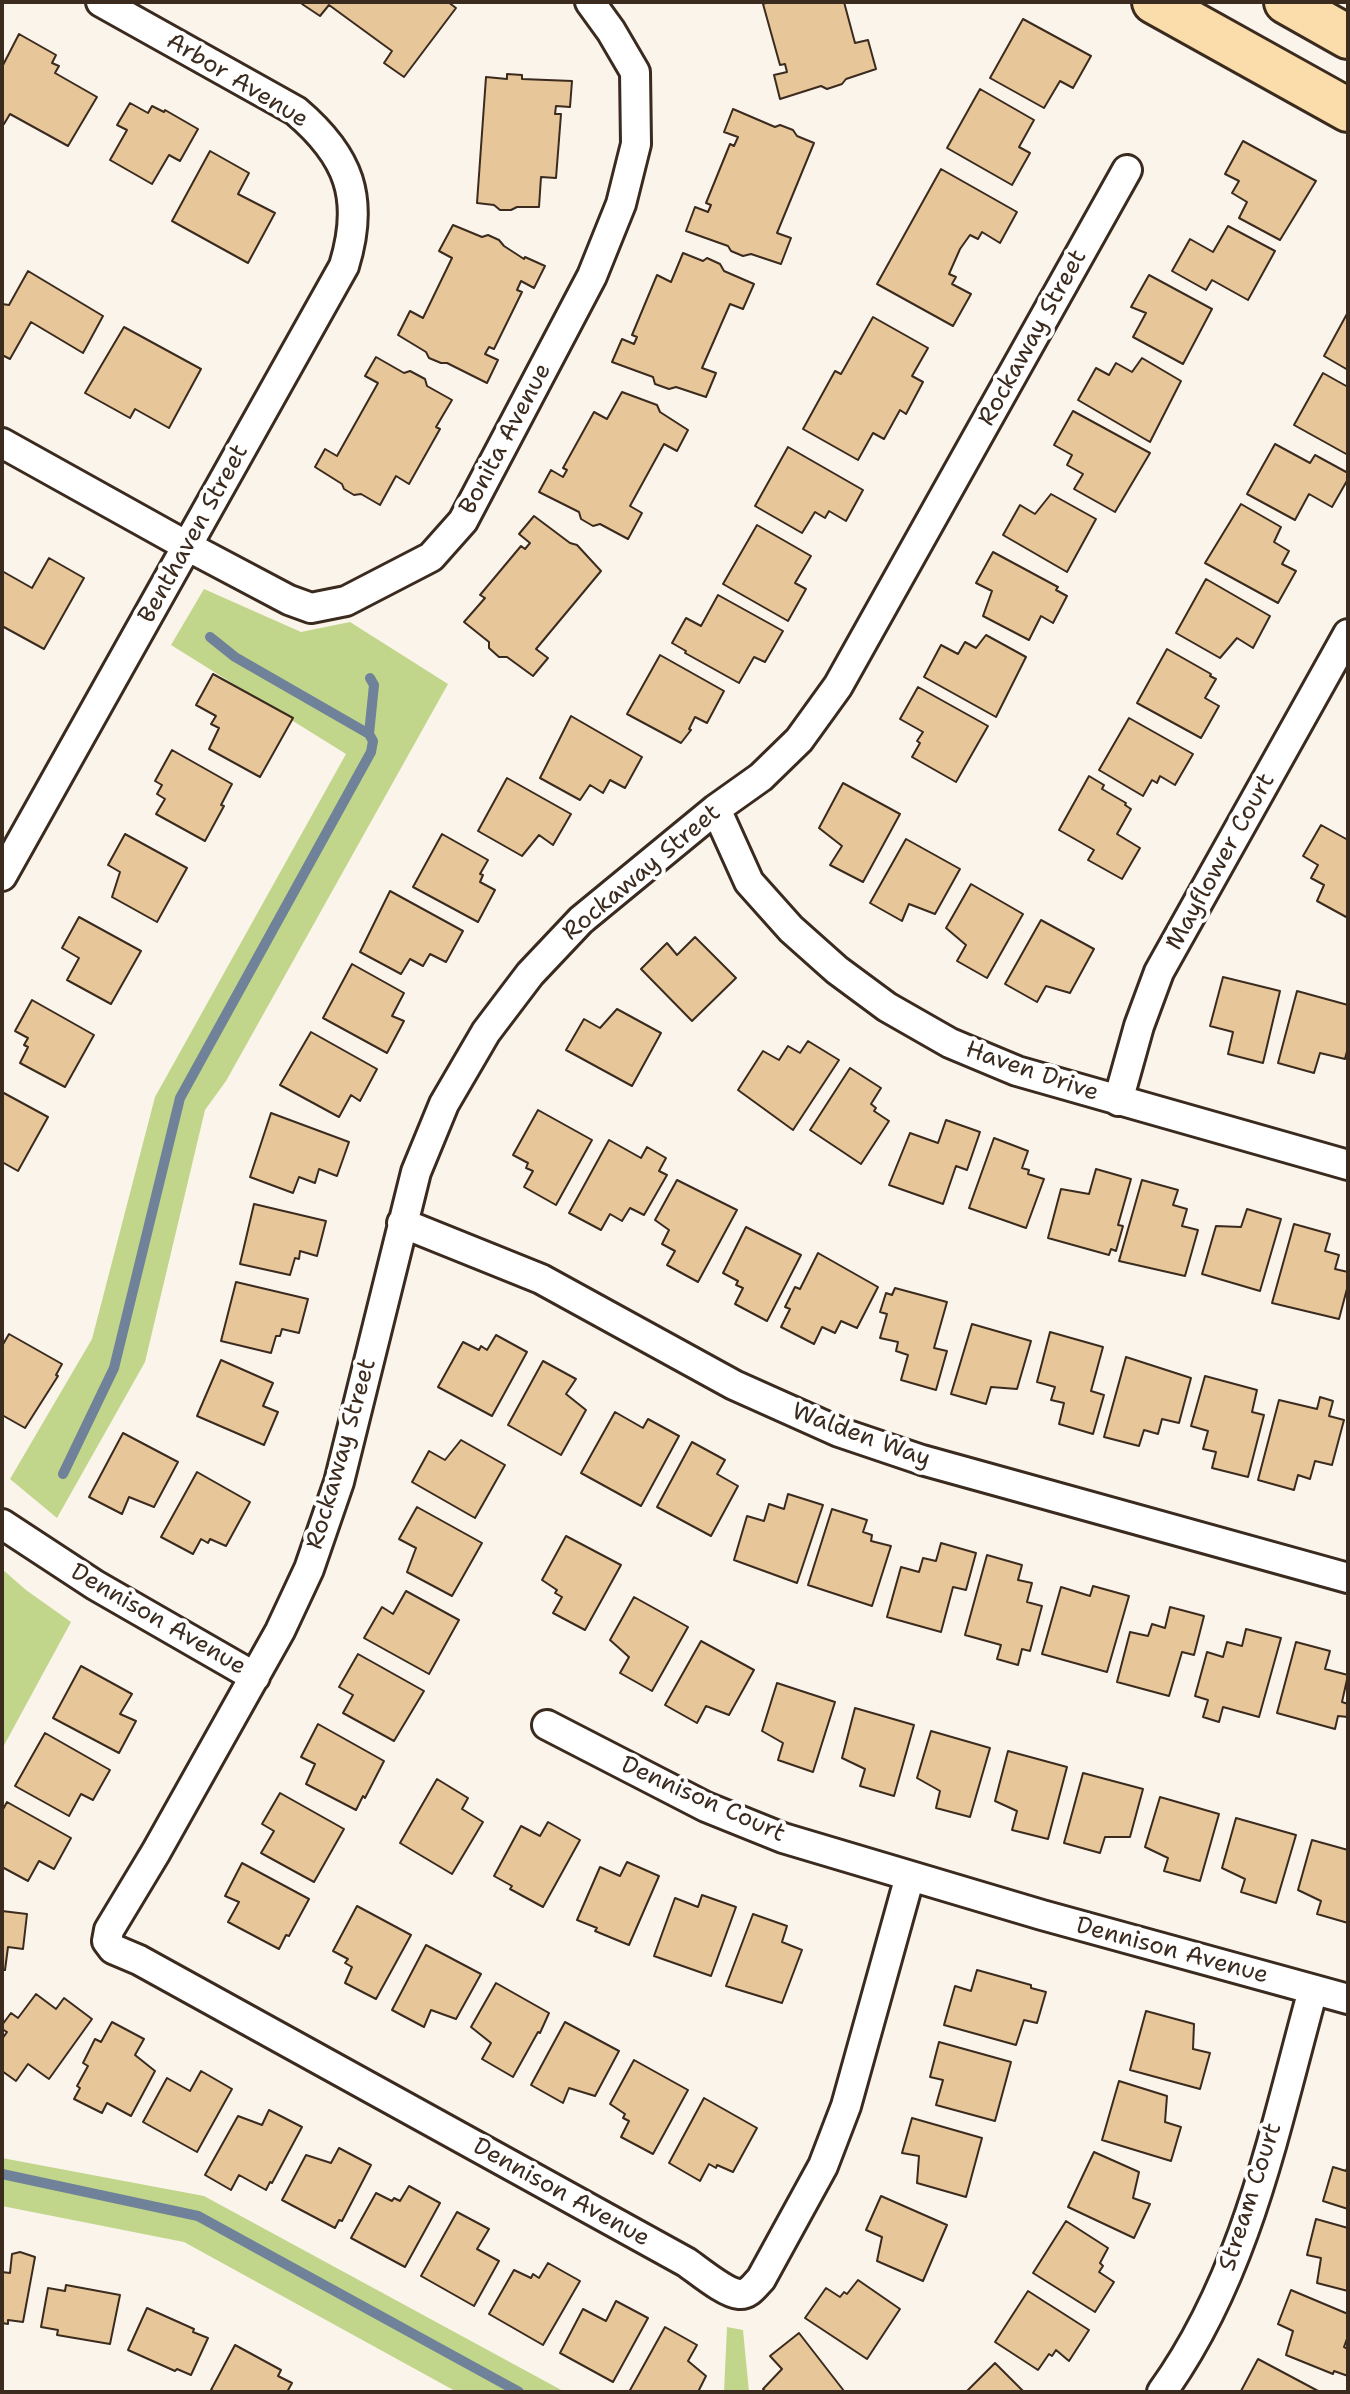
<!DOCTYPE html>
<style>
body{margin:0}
#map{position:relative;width:1350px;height:2394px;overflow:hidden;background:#faf4eb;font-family:"Shantell Sans",sans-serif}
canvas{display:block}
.frame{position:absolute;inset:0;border:4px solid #3b2a1e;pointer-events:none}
</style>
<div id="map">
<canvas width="1350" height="2394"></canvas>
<div class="frame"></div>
</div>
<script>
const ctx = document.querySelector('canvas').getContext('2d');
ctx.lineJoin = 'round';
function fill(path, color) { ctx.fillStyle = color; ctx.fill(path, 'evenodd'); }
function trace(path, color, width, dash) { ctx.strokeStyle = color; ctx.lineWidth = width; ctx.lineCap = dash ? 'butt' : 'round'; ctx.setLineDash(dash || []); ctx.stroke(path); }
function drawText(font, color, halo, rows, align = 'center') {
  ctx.font = font + ' "Shantell Sans",sans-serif'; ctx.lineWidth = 8; ctx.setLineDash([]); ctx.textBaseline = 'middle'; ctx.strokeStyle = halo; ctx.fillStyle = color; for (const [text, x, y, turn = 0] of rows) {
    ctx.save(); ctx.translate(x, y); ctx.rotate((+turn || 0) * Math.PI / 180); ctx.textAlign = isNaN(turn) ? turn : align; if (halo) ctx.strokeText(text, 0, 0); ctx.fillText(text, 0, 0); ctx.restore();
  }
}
fill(new Path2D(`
 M204 589 301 632 350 622 448 684 226 1081 205 1110 145 1362 57 1518 10 1479 92 1339 155 1097 346 754 171 645Z
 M2 1569 26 1590 71 1622 2 1749Z
 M2 2158 204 2196 565 2392H457L184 2242 2 2206Z
 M727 2327 743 2330 749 2392H724Z`), '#c1d68b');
trace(new Path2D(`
 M369 734 374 685 370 678
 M63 1474 114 1368 180 1098 371 752 373 741 369 734 235 657 210 637
 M2 2174 198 2216 519 2392`), '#6f8299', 10);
const building = new Path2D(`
 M303 2H448L456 8 404 77 384 63 392 51 329 5 320 16 302 4Z
 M768 2H844L855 43 868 40 876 69 846 79 842 84 827 89 821 86 780 99 774 75 787 72 785 64 780 65 763 4Z
 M1023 19 1091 56 1073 88 1060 81 1044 108 990 78Z
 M19 34 56 55 52 63 59 66 55 73 97 97 68 146 10 114 4 124 2 123V67Z
 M507 74 522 75V79L572 81 570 107 556 106 555 114H561L556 178 541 177 539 207H517L511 210H500L494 205 477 203 486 77 507 79Z
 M980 89 1034 120 1019 147 1030 153 1012 185 947 148Z
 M130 103 148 113 152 106 164 112 165 110 198 129 180 161 169 155 152 184 110 160 127 130 117 125Z
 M733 109 775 127 780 125 793 130 797 136 814 143 777 233 791 238 781 264 751 254 743 256 731 251 728 246 686 231 695 207 708 212 711 205 706 203 730 144 734 146 738 137 724 132Z
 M1243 141 1316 181 1280 240 1239 218 1247 202 1232 193 1239 181 1225 174Z
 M210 151 249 173 238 194 275 213 248 263 172 221Z
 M941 169 1017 212 1000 243 982 232 978 239 970 235 960 249 949 274 956 277 952 284 971 294 953 326 877 284Z
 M453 225 482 237 488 235 499 240 504 246 524 259 525 257 545 266 534 288 521 281 517 290 522 292 494 349 489 347 485 354 498 360 487 383 447 363H441L429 358 426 352 398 335 410 311 423 318 452 258 439 251Z
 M1228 226 1275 251 1248 300 1212 280 1206 290 1172 271 1190 239 1213 252Z
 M683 253 703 261 707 258 720 264 724 271 754 284 743 309 730 304 702 368 716 373 706 397 676 387 669 389 655 384 653 377 612 362 622 339 634 344 637 337 632 335 657 275 671 282Z
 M28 271 103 316 83 353 31 322 10 359 2 355V304L9 305Z
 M1149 275 1212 309 1183 364 1133 337 1146 313 1131 307Z
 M1348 312V370L1324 356Z
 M873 317 928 348 912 376 923 382 906 414 900 410 884 439 873 433 858 460 803 429 835 371 841 374Z
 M124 327 201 369 169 428 135 409 130 418 85 393Z
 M376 357 404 373 410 371 425 379 427 386 452 400 436 427 440 429 409 484 396 476 380 505 361 494 354 495 344 489 342 484 315 467 325 449 337 456 378 383 365 376Z
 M1142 358 1181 381 1150 442 1078 400 1096 368 1109 375 1116 363 1132 372Z
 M1323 373 1348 387V455L1294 425Z
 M622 392 657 405 660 412 688 430 677 451 664 444 630 506 642 513 628 539 600 524 593 526 581 519 579 512 539 492 551 470 563 477 567 470 563 468 594 412 607 419Z
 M1073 411 1150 453 1115 512 1074 489 1083 474 1067 465 1072 455 1054 445Z
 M1275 444 1310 463 1315 455 1348 473V479L1332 507 1309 494 1295 520 1247 494Z
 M788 447 863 490 846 521 829 511 825 518 815 512 802 533 755 506Z
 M1051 494 1096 519 1067 572 1003 535 1020 505 1035 514Z
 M1241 504 1281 527 1274 542 1289 551 1282 564 1296 571 1278 603 1205 563Z
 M534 516 570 543 577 545 601 571 536 649 548 658 533 676 507 657H499L489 648V642L464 622 485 598 480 595 521 546 525 549 530 543 519 534Z
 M757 525 811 556 795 583 806 589 788 621 723 584Z
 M993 552 1058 587 1056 590 1067 596 1053 623 1041 616 1029 640 983 616 992 591 976 583Z
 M49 558 84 578 44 649 2 626V571L32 588Z
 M1206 579 1270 616 1253 648 1237 638 1220 658 1176 633Z
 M718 595 783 631 765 662 754 657 739 683 685 653 686 651 672 643 686 618 701 626Z
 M986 635 1026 657 996 717 924 677 941 645 958 654 965 642 976 648Z
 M1167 649 1211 674 1210 676 1216 679 1205 698 1219 706 1201 738 1137 703Z
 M660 655 724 691 707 723 695 717 689 729 691 730 681 743 627 714Z
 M213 674 293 718 260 777 209 749 219 728 211 724 216 716 196 705Z
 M918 687 988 726 956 782 912 757 920 743 917 741 923 732 900 719Z
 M571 716 642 757 625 788 610 780 603 793 590 785 580 800 540 778Z
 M1129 718 1193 754 1175 785 1160 776 1157 783 1152 780 1143 796 1099 770Z
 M172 750 232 784 221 805 224 806 205 841 156 814 165 799 157 794 162 785 155 781Z
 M1089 776 1104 785 1102 789 1126 803 1125 805 1131 809 1117 834 1140 848 1122 879 1088 860 1094 850 1059 830Z
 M507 778 571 814 553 845 539 835 522 856 478 831Z
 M843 783 900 814 863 882 830 865 842 846 819 828Z
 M1321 825 1348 840V918L1317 901 1324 885 1311 878 1318 865 1303 856Z
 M125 834 187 868 157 922 112 897 120 872 108 865Z
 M442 834 488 860 480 874 483 875 480 882 495 890 478 922 413 887Z
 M906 839 960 869 935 914 909 904 902 921 870 903Z
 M971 884 1023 914 987 978 957 961 966 945 946 928Z
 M390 891 463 931 446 962 430 954 423 966 410 959 401 974 360 952Z
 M79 917 141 951 111 1004 67 980 79 958 62 948Z
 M1041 920 1094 949 1070 993 1046 986 1037 1002 1005 984Z
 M695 937 736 978 692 1021 641 969 667 943 677 955Z
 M352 964 404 993 392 1016 404 1021 387 1053 323 1018Z
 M1223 977 1280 991 1263 1063 1228 1054 1233 1032 1210 1026Z
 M1297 991 1348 1005V1047L1345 1059 1320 1053 1314 1073 1278 1063Z
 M32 1000 94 1035 65 1087 20 1063 28 1047 24 1045 28 1038 15 1031Z
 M617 1009 661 1033 632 1086 566 1050 584 1019 600 1028Z
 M311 1032 377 1069 360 1101 351 1095 339 1117 280 1085Z
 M808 1041 839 1060 793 1130 738 1090 763 1051 779 1060 788 1046 800 1053Z
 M850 1068 881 1088 871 1104 876 1108 874 1111 889 1121 861 1164 810 1130Z
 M2 1092 48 1117 18 1171 2 1162Z
 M538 1110 592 1140 556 1205 524 1187 533 1171 526 1168 528 1163 513 1155Z
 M271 1113 349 1142 337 1176 319 1169 315 1183 299 1177 293 1193 250 1177Z
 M946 1120 980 1132 967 1170 956 1166 943 1204 889 1185 910 1133 938 1143Z
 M994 1138 1028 1151 1022 1168 1029 1170 1028 1174 1044 1179 1026 1228 969 1208Z
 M609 1140 641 1158 647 1147 666 1158 659 1171 667 1175 644 1215 630 1208 622 1221 610 1214 601 1230 569 1213Z
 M1096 1169 1131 1179 1118 1225 1123 1226 1116 1251 1111 1249 1109 1255 1048 1238 1061 1189 1089 1194Z
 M677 1180 737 1210 698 1282 667 1265 675 1251 662 1244 669 1230 655 1220Z
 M1142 1180 1178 1190 1173 1205 1187 1209 1182 1226 1198 1230 1185 1276 1119 1261Z
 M254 1204 326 1221 317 1256 300 1251 299 1259 295 1258 290 1275 240 1264Z
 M1247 1209 1281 1219 1260 1291 1202 1274 1216 1226 1241 1227Z
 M1294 1224 1330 1234 1325 1251 1339 1255 1335 1269 1348 1272V1285L1339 1319 1272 1303Z
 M746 1227 801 1255 767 1321 735 1304 743 1288 736 1285 738 1281 723 1273Z
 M818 1253 878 1287 857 1328 841 1321 835 1333 822 1327 814 1344 781 1327 790 1309 785 1307 795 1287 800 1289Z
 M236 1282 308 1299 299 1333 282 1329 280 1336H276L271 1353 221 1341Z
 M895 1288 947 1302 934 1348 947 1351 936 1390 901 1380 908 1355 896 1351 898 1342 880 1338 887 1314 880 1312 886 1293 892 1295Z
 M972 1324 1031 1341 1017 1389 991 1387 986 1404 951 1394Z
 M1050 1332 1103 1347 1091 1391 1104 1395 1093 1434 1059 1424 1064 1403 1051 1400 1055 1387 1037 1382Z
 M9 1334 62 1364 56 1375 58 1376 25 1428 2 1415V1346Z
 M496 1335 527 1352 492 1416 438 1387 463 1342 479 1350 481 1346 487 1350Z
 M1126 1357 1191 1378 1179 1423 1162 1419 1158 1434 1144 1430 1139 1446 1104 1437Z
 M221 1360 273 1383 263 1406 278 1412 264 1445 197 1416Z
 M543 1361 576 1379 566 1394 586 1410 561 1455 508 1425Z
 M1205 1376 1257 1390 1252 1412 1264 1415 1248 1477 1212 1468 1216 1452 1203 1449 1208 1431 1191 1426Z
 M1320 1397 1333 1401 1329 1416 1344 1420 1332 1465 1315 1461 1310 1479 1298 1475 1294 1490 1258 1480 1279 1400 1317 1409Z
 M615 1412 643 1428 648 1419 679 1436 641 1506 581 1473Z
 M123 1433 178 1462 154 1507 129 1497 122 1514 89 1497Z
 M461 1440 505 1465 475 1518 412 1482 429 1451 445 1460Z
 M692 1442 725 1460 717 1474 738 1486 711 1536 657 1507Z
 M197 1472 250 1502 226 1546 210 1539 208 1543 201 1539 193 1554 161 1537Z
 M788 1494 823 1505 797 1583 734 1560 747 1516 764 1521 769 1504 784 1509Z
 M417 1507 482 1543 452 1596 407 1572 416 1548 399 1539Z
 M832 1509 867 1520 863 1532 872 1535 871 1541 891 1546 872 1606 808 1585Z
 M566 1536 621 1565 585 1630 553 1613 562 1597 555 1593 557 1590 542 1580Z
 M941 1543 976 1553 966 1590 953 1587 941 1632 887 1617 901 1567 919 1572 923 1558 936 1561Z
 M987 1555 1022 1565 1018 1580 1032 1583 1027 1602 1042 1606 1030 1651 1022 1649 1018 1665 997 1659 1001 1645 965 1635Z
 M1093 1586 1129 1596 1107 1672 1042 1654 1061 1587 1090 1596Z
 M406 1591 459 1620 429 1674 364 1638 382 1607 393 1614Z
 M634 1597 688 1627 652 1691 620 1673 629 1657 610 1640Z
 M1170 1607 1204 1616 1194 1655 1182 1652 1169 1696 1117 1682 1130 1632 1148 1636 1152 1624 1165 1628Z
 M1246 1629 1281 1638 1259 1717 1223 1707 1219 1722 1203 1717 1208 1700 1195 1696 1207 1652 1223 1657 1227 1642 1242 1646Z
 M701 1641 754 1670 729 1715 706 1706 697 1723 665 1705Z
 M1296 1642 1330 1651 1325 1669 1348 1675 1342 1702 1348 1704V1717L1338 1716 1335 1729 1277 1713Z
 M358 1654 424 1691 394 1741 343 1713 353 1695 339 1687Z
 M81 1666 132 1694 120 1714 136 1721 119 1753 53 1718Z
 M777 1683 835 1702 813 1772 778 1760 783 1743 762 1731Z
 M855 1708 914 1725 894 1796 860 1786 865 1769 842 1758Z
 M318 1724 384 1761 365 1798 363 1796 356 1810 306 1784 315 1764 301 1757Z
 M931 1731 990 1748 970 1817 936 1808 940 1791 917 1778Z
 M45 1733 110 1770 93 1800 81 1794 69 1816 15 1786Z
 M1008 1751 1067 1767 1048 1839 1012 1830 1017 1811 995 1801Z
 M1083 1773 1143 1789 1130 1837H1105L1100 1853 1064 1843Z
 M437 1779 468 1798 462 1809 483 1822 452 1874 400 1843Z
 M280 1793 344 1829 314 1882 261 1853 274 1831 262 1824Z
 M1160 1797 1219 1814 1200 1881 1164 1871 1168 1858 1145 1847Z
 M7 1802 71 1838 54 1869 39 1861 28 1881 2 1867V1811Z
 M1236 1818 1296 1835 1276 1903 1241 1892 1245 1879 1222 1868Z
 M548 1822 580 1840 543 1907 510 1889 512 1886 494 1876 521 1826 540 1836Z
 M1312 1840 1348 1850V1923L1317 1914 1321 1901 1298 1890Z
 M627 1862 659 1876 629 1945 595 1931 597 1928 577 1920 600 1867 620 1876Z
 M242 1863 309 1899 289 1936 286 1935 279 1949 228 1922 239 1902 225 1896Z
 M702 1895 736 1907 711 1976 654 1956 675 1898 698 1907Z
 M357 1906 411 1935 376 1999 345 1983 352 1967 345 1963 348 1959 333 1951Z
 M2 1911 27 1914 23 1949 8 1947 5 1970H2Z
 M753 1914 787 1926 782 1942 802 1950 782 2003 726 1986Z
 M426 1945 481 1974 456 2019 431 2010 424 2027 392 2010Z
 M977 1970 1031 1985V1988L1046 1992 1037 2023 1024 2020 1016 2045 944 2025 955 1986 971 1991Z
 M496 1983 549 2013 540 2033 538 2032 513 2077 482 2059 491 2043 471 2027Z
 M36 1994 56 2009 64 1998 92 2019 49 2079 28 2064 16 2081 2 2071V2039L7 2032 2 2029V2025L11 2013 18 2018Z
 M1146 2011 1194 2024 1193 2049 1210 2053 1200 2089 1130 2070Z
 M112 2022 144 2039 135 2055 155 2071 131 2116 107 2103 102 2113 74 2099 80 2088 77 2086 88 2066 83 2063 95 2039 101 2042Z
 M565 2022 619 2051 595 2096 569 2088 563 2103 531 2085Z
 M939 2042 1011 2062 995 2121 936 2105 943 2080 930 2077Z
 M634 2060 688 2090 653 2154 621 2137 629 2121 623 2118 625 2114 610 2104Z
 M201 2071 232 2089 197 2152 143 2122 167 2078 190 2091Z
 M1119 2081 1167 2096 1165 2122 1181 2127 1171 2161 1102 2140Z
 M704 2098 757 2128 733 2172 717 2165 716 2168 709 2164 700 2181 669 2163Z
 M269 2110 302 2127 272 2183 270 2182 266 2190 239 2175 231 2190 205 2175 238 2116 262 2125Z
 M912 2118 982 2138 966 2197 917 2183 919 2156 902 2153Z
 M339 2148 371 2165 342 2221 339 2220 335 2228 282 2200 306 2155 331 2163Z
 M1094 2152 1139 2172 1133 2198 1150 2204 1134 2238 1068 2207Z
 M1348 2165V2209L1323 2201 1333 2167 1346 2171Z
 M409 2186 440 2203 405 2267 351 2238 376 2193 392 2201 394 2198 400 2201Z
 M881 2196 947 2225 923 2281 877 2261 882 2237 866 2230Z
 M457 2212 489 2229 477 2249 499 2261 474 2306 421 2276Z
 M1316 2219 1348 2228V2291L1317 2283 1321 2258 1307 2255Z
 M1066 2221 1108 2248 1100 2263 1103 2266 1099 2272 1114 2282 1095 2312 1033 2273Z
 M20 2252 35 2257 23 2322 8 2320V2324L2 2323V2272L10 2273 12 2254Z
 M548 2263 580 2281 543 2345 489 2314 514 2270 531 2278 533 2274 539 2278Z
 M858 2280 900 2309 867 2359 805 2318 826 2288 840 2297 844 2292 847 2294Z
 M66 2285 120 2295 110 2344 57 2335 58 2330 41 2327 48 2288 65 2291Z
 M1291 2290 1348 2314V2336L1344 2347 1348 2349V2376L1334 2371 1333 2374 1286 2355 1293 2331 1278 2324Z
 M1028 2291 1089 2330 1069 2361 1056 2350 1052 2356 1049 2354 1038 2370 995 2342Z
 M616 2301 648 2318 613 2382 560 2353 583 2309 606 2321Z
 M147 2308 194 2329 193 2332 208 2338 191 2375 177 2369 175 2371 128 2350Z
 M665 2327 697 2345 688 2361 706 2376 698 2392H629Z
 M799 2333 844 2391 842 2392H766L763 2389 782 2369 770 2356Z
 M235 2345 281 2370 278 2376 292 2383 287 2392H215L211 2390Z
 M1258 2359 1320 2392 1241 2391Z
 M995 2363 1024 2392H966Z`);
fill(building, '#e7c699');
trace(building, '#3b2a1e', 2);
const minor = new Path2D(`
 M2 443 187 546 289 600 311 608 346 601 431 557 463 521 592 276 621 204 636 144 635 72 611 31 590 2
 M716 809 749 882 791 929 837 970 887 1007 950 1043 1017 1071 1348 1165
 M2 876 344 266C365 198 349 156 296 111L101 2
 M1118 1101 1139 1026 1159 972 1348 634
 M402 1223 541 1279 734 1385 839 1432 922 1460 1348 1578
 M2 1524 95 1585 255 1677
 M547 1725 706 1807 783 1838 1042 1915 1348 1999
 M910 1876 846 2106 823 2166 761 2279C755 2285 749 2295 739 2294 725 2293 698 2270 686 2262L139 1960 113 1949 107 1941 109 1930 156 1852 280 1631 309 1569 339 1482 416 1172 444 1104 486 1032 530 974 581 920 716 809 761 777 799 740 838 686 1127 170
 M1162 2392C1247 2274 1275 2127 1313 1990`);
const primary = new Path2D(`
 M1154 2 1348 110
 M1286 2 1348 37`);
trace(minor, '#3b2a1e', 34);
trace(primary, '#3b2a1e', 48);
trace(minor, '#fff', 28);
trace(primary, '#fbddab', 42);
drawText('24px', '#3b2a1e', '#fff', [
 ["Arbor Avenue",237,81,31],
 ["Rockaway Street",1033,338,-61],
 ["Bonita Avenue",506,439,-62],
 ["Benthaven Street",194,534,-61],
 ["Mayflower Court",1221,862,-61],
 ["Rockaway Street",642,873,-40],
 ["Haven Drive",1032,1072,19],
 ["Walden Way",861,1436,20],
 ["Rockaway Street",342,1454,-74],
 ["Dennison Avenue",158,1620,30],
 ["Dennison Court",703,1800,24],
 ["Dennison Avenue",1172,1951,15],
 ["Dennison Avenue",561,2193,29],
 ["Stream Court",1251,2197,-72]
]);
</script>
